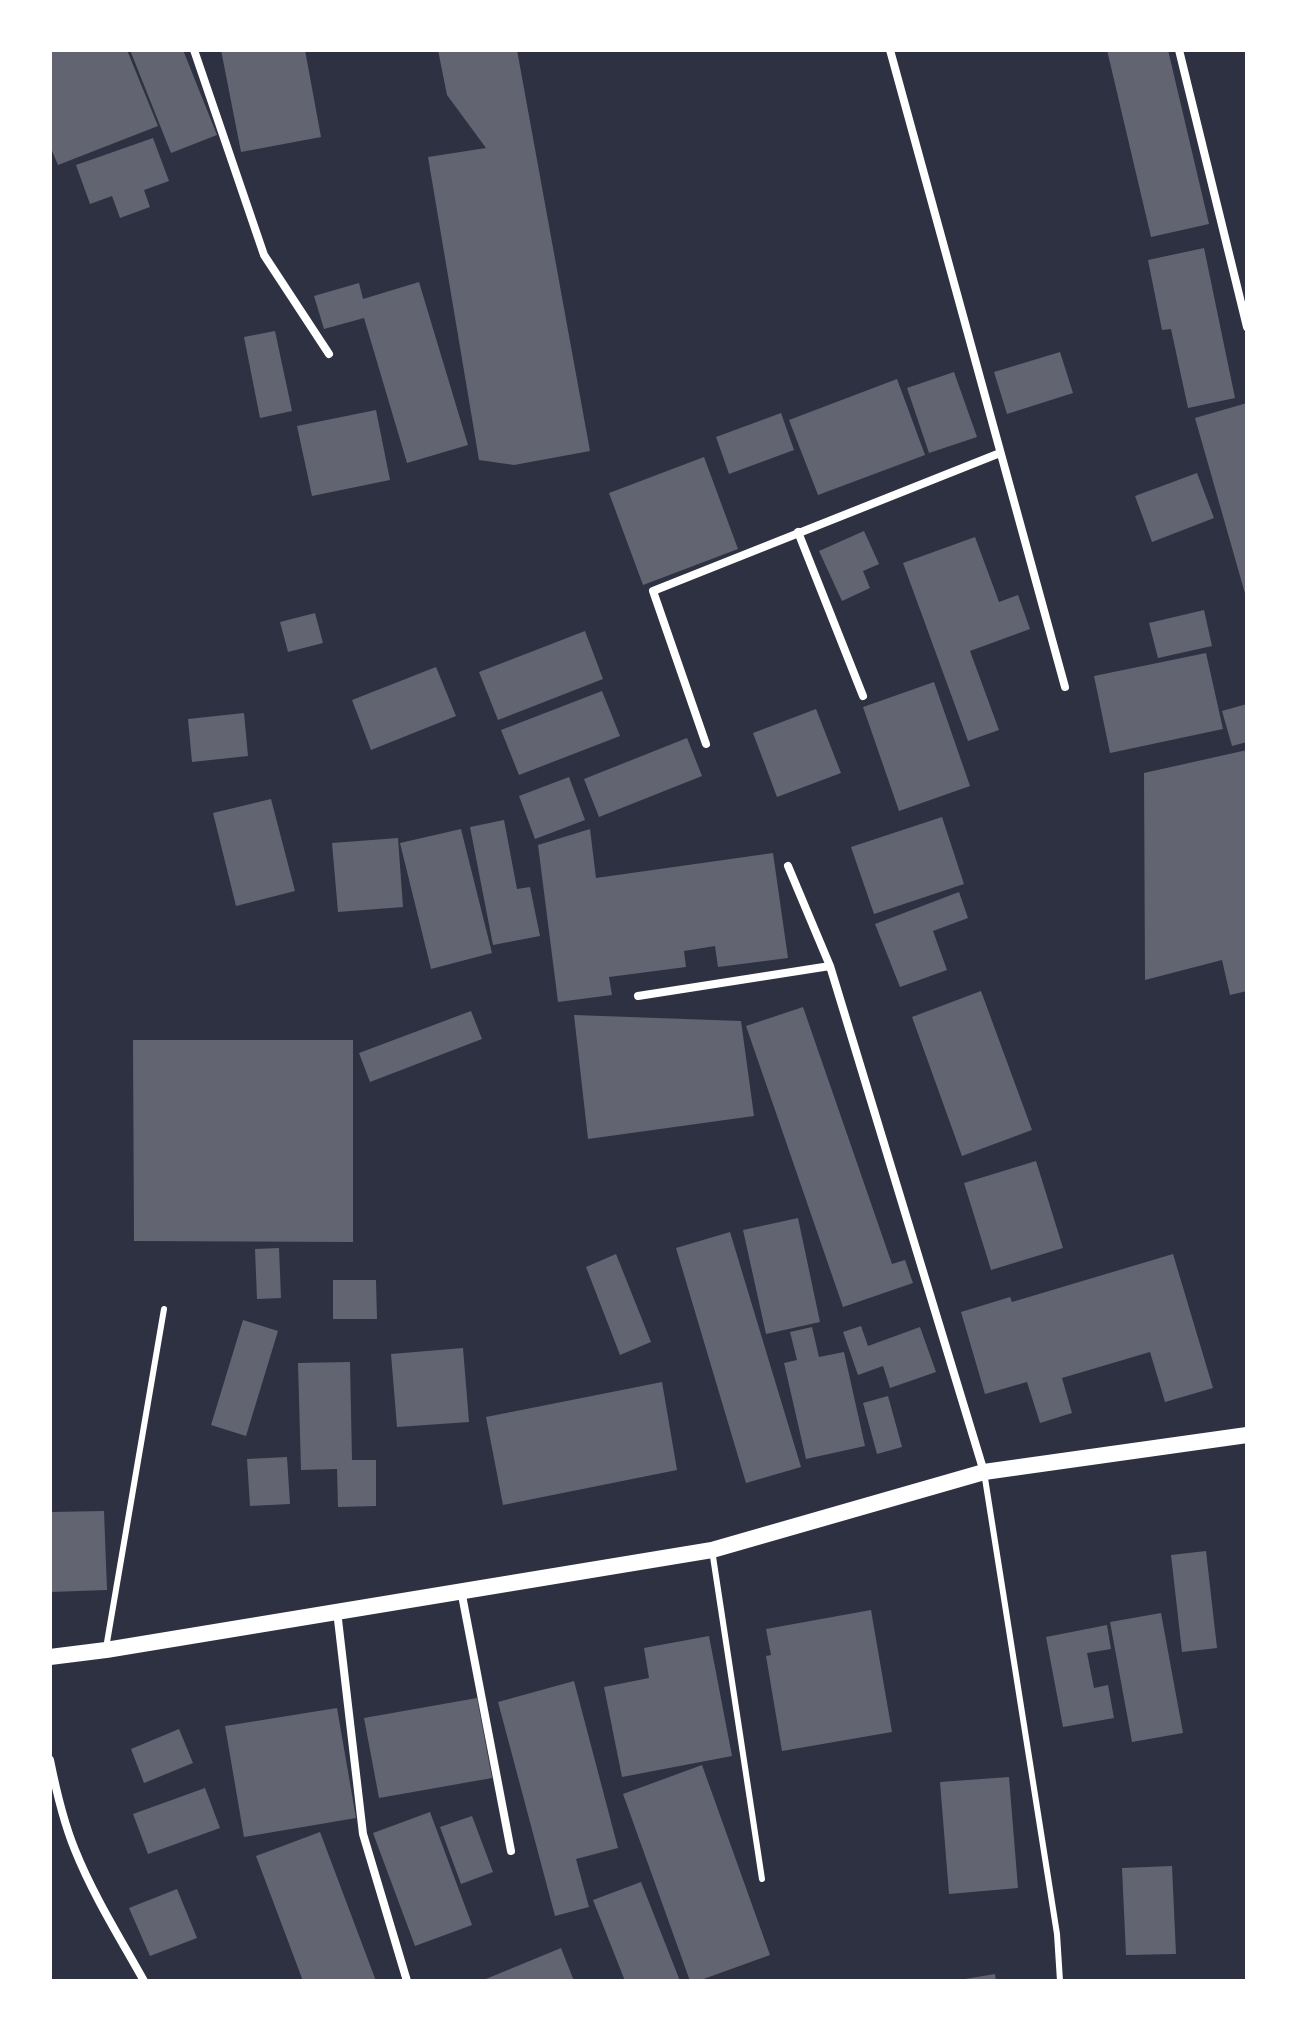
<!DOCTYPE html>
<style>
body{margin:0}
#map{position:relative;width:1297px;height:2031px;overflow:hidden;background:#2d3142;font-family:"Alegreya Sans",sans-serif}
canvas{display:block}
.frame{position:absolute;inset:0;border:52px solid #fff;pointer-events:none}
</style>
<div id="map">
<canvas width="1297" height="2031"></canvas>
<div class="frame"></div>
</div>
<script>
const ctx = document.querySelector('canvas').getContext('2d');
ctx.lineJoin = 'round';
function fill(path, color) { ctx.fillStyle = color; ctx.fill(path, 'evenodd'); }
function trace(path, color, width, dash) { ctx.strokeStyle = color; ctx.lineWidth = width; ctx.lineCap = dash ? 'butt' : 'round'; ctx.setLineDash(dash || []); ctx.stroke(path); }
fill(new Path2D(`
 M50 50H127L158 126 58 165 50 146Z
 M130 50H183L217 135 171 153Z
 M221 50H305L321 137 241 152Z
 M438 50H517L590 451 514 465 479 460 428 157 486 148 447 95Z
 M1107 50H1168L1209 224 1151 237Z
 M153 138 169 181 144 190 150 207 120 218 112 196 90 204 76 165Z
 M1204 248 1235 398 1188 408 1171 329 1162 330 1148 260Z
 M419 282 468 445 407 463 364 318 324 329 314 296 359 283 363 299Z
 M275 331 292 411 260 418 244 337Z
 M1060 352 1073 393 1007 414 994 372Z
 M954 372 977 437 929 453 907 388Z
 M897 379 925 455 818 495 789 420Z
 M1247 403V597H1246L1195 418Z
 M376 410 390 480 312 496 297 426Z
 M781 413 794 450 729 474 716 437Z
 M704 457 738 549 643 585 609 493Z
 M1197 473 1214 518 1152 542 1135 496Z
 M864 531 879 564 863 571 870 588 842 601 819 551Z
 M975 537 999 602 1018 595 1030 629 970 651 999 730 968 741 903 563Z
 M1204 610 1212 646 1158 658 1149 623Z
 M315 613 323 643 288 652 280 622Z
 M585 631 603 679 498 720 479 672Z
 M1206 653 1223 729 1110 753 1094 676Z
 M436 667 456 716 371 750 352 700Z
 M934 682 970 786 899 811 863 707Z
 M602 691 620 736 519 775 501 730Z
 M1247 704V742L1232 746 1222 711Z
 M816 709 841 773 777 797 753 733Z
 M244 713 248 756 192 762 188 719Z
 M687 738 702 776 599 817 584 779Z
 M1247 750V991L1230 995 1222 960 1145 980 1144 773Z
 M569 777 585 820 535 839 519 796Z
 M271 799 295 891 236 906 213 813Z
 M942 817 964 884 874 914 851 847Z
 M504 820 517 889 530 887 540 936 493 945 470 827Z
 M461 829 492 953 431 969 400 843Z
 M590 829 596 878 773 853 788 958 718 967 715 946 684 951 686 967 609 977 612 995 558 1002 538 845Z
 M398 838 403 907 338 912 332 843Z
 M959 892 968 918 933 931 947 970 900 987 875 924Z
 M981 991 1032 1130 962 1156 912 1017Z
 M803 1007 892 1264 905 1260 913 1283 843 1307 746 1026Z
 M471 1011 482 1039 370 1082 359 1053Z
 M574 1015 741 1021 754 1116 588 1139Z
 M133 1040H353V1242L134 1241Z
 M1036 1161 1063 1248 991 1270 964 1183Z
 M798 1218 820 1322 766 1334 743 1230Z
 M730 1232 801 1467 746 1483 676 1248Z
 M279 1248 281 1298 257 1299 255 1249Z
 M616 1254 651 1342 620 1355 586 1267Z
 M1173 1254 1213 1388 1165 1402 1150 1352 1062 1378 1072 1413 1040 1423 1027 1382 985 1394 961 1312 1010 1297 1012 1302Z
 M333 1280H376L377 1319H333Z
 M243 1320 278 1331 246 1436 211 1425Z
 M861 1326 868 1346 920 1327 936 1372 890 1388 883 1366 858 1375 843 1332Z
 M812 1327 819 1357 844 1352 865 1446 806 1459 784 1363 797 1360 790 1332Z
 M463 1348 469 1422 397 1427 391 1354Z
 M350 1362 352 1460H376V1506L338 1507 337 1469 301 1470 298 1363Z
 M662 1382 677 1470 503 1505 486 1417Z
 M888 1396 902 1447 877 1454 863 1403Z
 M287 1457 290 1504 250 1506 247 1459Z
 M104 1511 107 1590 50 1592V1512Z
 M1206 1551 1217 1648 1182 1652 1171 1555Z
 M871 1610 892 1732 782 1751 766 1656 771 1655 766 1629Z
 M1161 1613 1183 1733 1132 1742 1110 1622Z
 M1107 1625 1111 1649 1087 1653 1094 1688 1108 1685 1114 1718 1063 1727 1046 1637Z
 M709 1636 732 1756 622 1777 604 1687 649 1678 644 1648Z
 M574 1681 618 1848 576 1859 589 1907 555 1916 498 1702Z
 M477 1698 492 1778 379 1798 364 1718Z
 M337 1708 356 1818 244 1837 225 1726Z
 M179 1729 193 1763 144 1783 131 1749Z
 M702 1765 770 1955 698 1981H690L623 1794Z
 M1009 1777 1018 1888 949 1894 940 1782Z
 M205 1788 220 1828 148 1854 133 1814Z
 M430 1812 472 1925 415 1946 373 1833Z
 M472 1816 493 1872 461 1884 440 1827Z
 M320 1832 376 1981H303L256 1856Z
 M1172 1866 1176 1954 1126 1955 1122 1868Z
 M641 1882 680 1981H625L593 1900Z
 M177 1889 197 1938 150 1956 129 1908Z
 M561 1948 574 1981H481Z
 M995 1974 996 1981H965V1979Z`), '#626471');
trace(new Path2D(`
 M984 1472 1057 1934 1060 1981
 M712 1550 762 1879
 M106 1648 164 1309`), '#fff', 6);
trace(new Path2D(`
 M194 50 264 255 329 354
 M890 50 1065 687
 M1179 50 1247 327
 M798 532 863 696
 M706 744 653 591 1000 453
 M788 866 830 966 984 1472
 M638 996 830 966
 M461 1590 511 1851
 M337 1611 363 1834 407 1981
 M50 1760C56 1790 63 1821 75 1850 93 1895 120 1938 144 1981`), '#fff', 8);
trace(new Path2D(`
 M50 1657 106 1650 712 1550 984 1472 1247 1435`), '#fff', 16);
</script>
